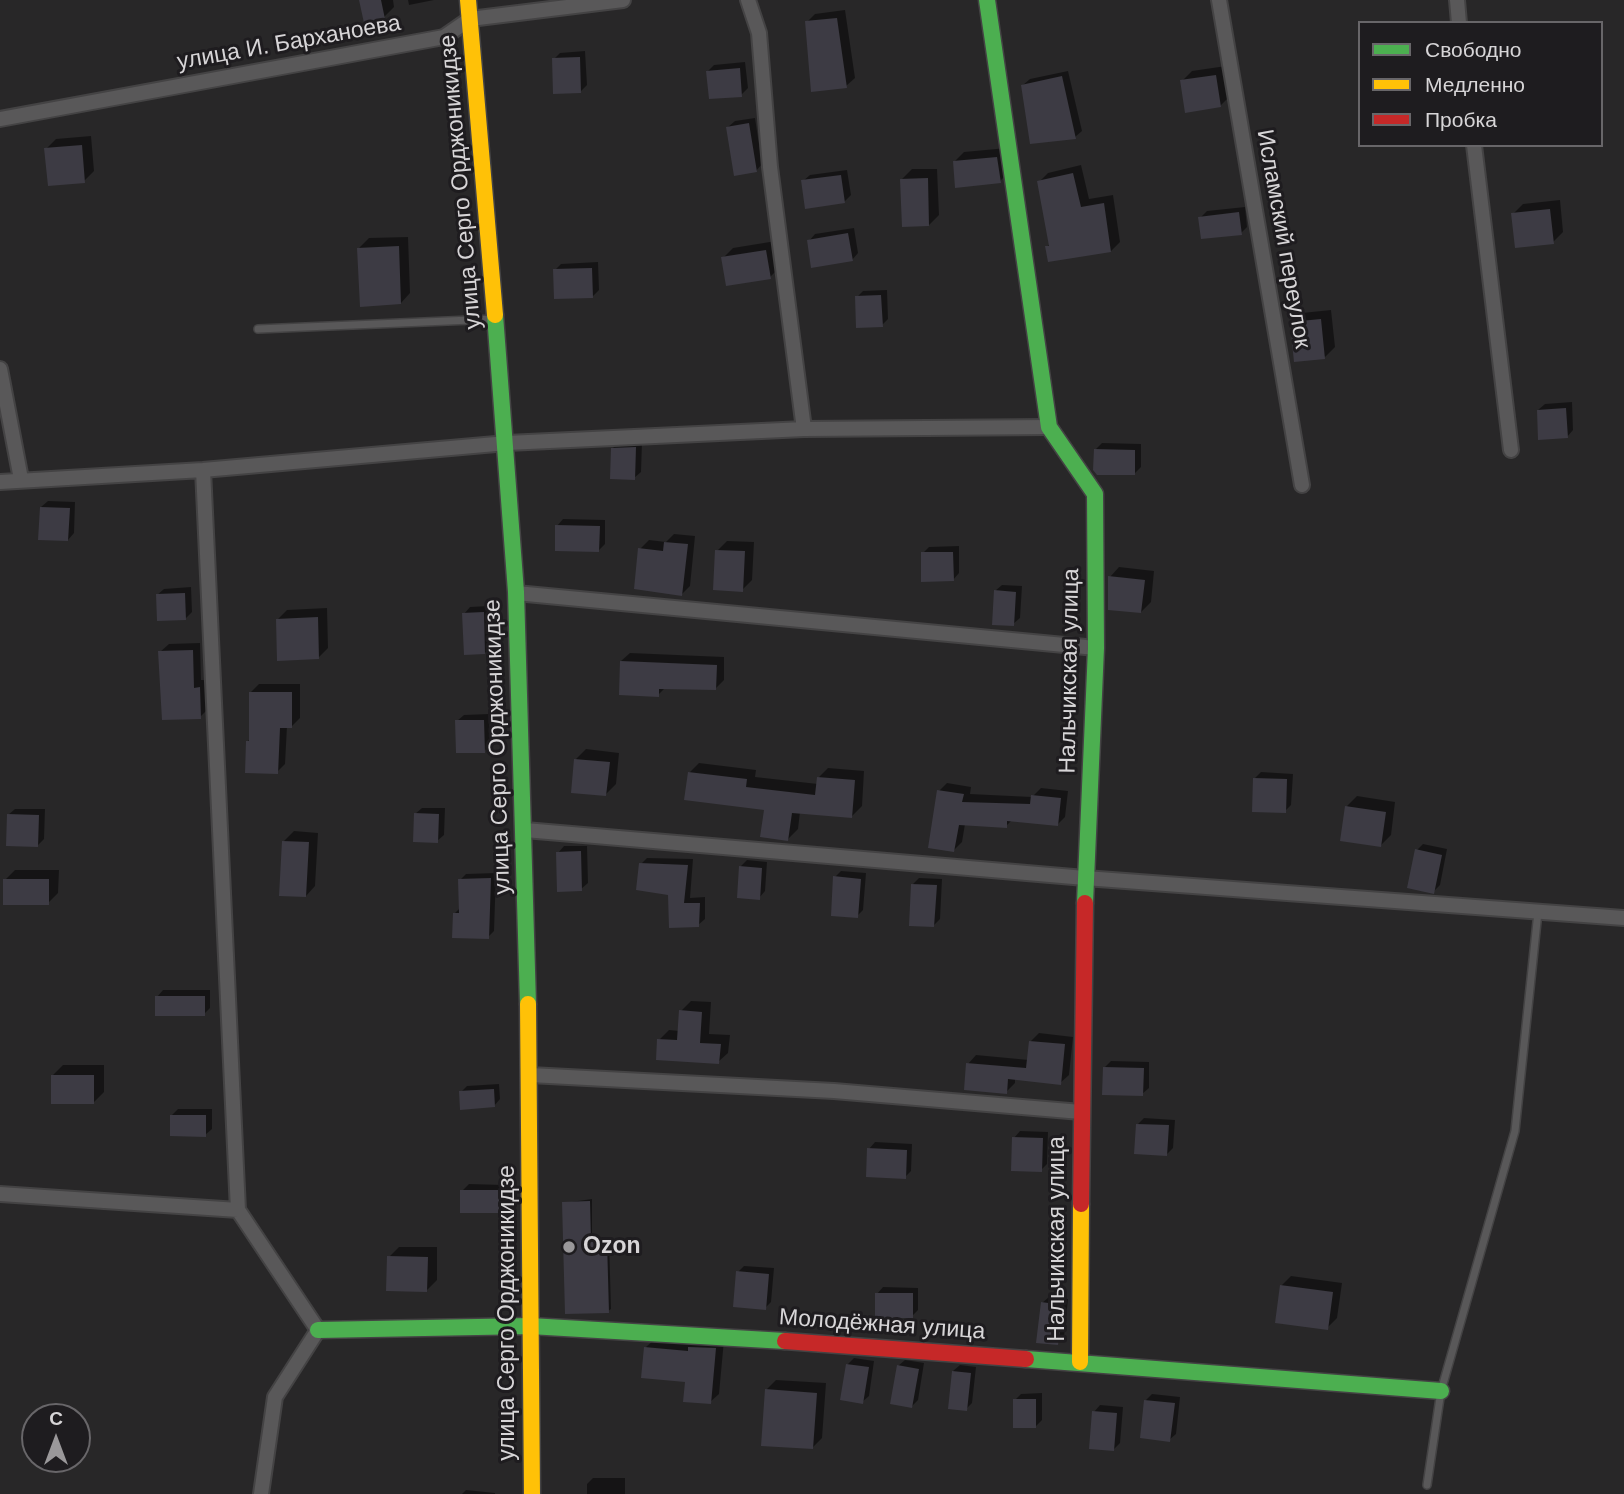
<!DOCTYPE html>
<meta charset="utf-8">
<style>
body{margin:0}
#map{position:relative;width:1624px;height:1494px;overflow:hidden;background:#282728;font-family:Helvetica,sans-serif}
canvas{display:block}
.legend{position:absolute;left:1358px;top:21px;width:245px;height:126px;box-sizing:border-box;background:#1e1c1f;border:2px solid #686669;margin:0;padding:9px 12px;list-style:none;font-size:21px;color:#d7d5d7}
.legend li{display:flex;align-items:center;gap:14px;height:35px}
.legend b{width:35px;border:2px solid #686669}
.north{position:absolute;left:21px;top:1403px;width:70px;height:70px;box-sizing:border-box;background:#1e1c1f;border:2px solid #686669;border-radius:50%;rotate:0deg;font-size:19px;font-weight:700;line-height:28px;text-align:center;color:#d7d5d7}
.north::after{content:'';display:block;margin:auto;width:24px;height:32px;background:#9a989a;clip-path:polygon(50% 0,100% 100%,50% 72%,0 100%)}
</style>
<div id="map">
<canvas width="1624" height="1494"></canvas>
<ul class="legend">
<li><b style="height:9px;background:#4caf50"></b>Свободно</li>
<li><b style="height:9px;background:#ffc107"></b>Медленно</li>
<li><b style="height:9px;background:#c62828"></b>Пробка</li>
</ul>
<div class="north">С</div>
</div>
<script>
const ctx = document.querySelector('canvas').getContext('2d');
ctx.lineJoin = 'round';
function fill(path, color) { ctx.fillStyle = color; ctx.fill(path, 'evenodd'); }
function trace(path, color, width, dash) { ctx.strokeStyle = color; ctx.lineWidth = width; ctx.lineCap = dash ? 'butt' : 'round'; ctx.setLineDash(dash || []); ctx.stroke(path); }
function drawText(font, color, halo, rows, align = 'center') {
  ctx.font = font + ' Helvetica,sans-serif'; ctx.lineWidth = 6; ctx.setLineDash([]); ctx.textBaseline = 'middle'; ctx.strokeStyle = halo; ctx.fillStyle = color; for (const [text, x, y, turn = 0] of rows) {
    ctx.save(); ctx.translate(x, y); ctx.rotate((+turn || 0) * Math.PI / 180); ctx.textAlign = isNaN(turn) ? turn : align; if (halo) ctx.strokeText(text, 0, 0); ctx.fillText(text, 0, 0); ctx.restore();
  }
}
fill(new Path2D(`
 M361 0H393L394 7 384 17Z
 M408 0H434L409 5Z
 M845 10 855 78 846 86 807 22 815 14Z
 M585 51 587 85 581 91 554 59 560 53Z
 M745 62 748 88 741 95 708 71 714 65Z
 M1226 66 1230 96 1220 106 1182 81 1192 71Z
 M1068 71 1082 131 1075 137 1023 85 1030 79Z
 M755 118 762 164 756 171 728 127 735 121Z
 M91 136 94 171 84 181 46 149 56 139Z
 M1007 148 1010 171 1000 181 954 162 964 152Z
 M1081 165 1089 199 1113 195 1120 242 1111 251 1047 247 1050 244 1039 182 1048 173Z
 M912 169H937L939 215 929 225 902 179Z
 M847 170 851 195 844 202 803 181 810 175Z
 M1560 200 1563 232 1553 242 1513 214 1523 204Z
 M1245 207 1247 227 1241 233 1200 218 1207 211Z
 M854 228 858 253 852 260 809 241 815 234Z
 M408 237 410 293 401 303 359 248 369 238Z
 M776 241 780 267 770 277 723 258 733 248Z
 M598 262 599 290 593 296 555 270 561 264Z
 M887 290 888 319 882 325 857 297 863 291Z
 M1331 310 1335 347 1325 357 1292 323 1302 313Z
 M1572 402 1573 430 1567 437 1538 410 1545 404Z
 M619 442H642L641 472 634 478 613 448Z
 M1102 443 1141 444V467L1135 473 1095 450Z
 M48 501 75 502 74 533 68 540 41 507Z
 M563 519 605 520V544L599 550 557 526Z
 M674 534 695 536 690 586 682 594 640 549 649 540 666 542Z
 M727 541 754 542 752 580 742 590 717 551Z
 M959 546V573L953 580 923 553 929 547Z
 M1119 567 1154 571 1151 602 1141 612 1110 577Z
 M1002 585 1022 586 1020 618 1013 624 995 591Z
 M191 587 192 612 186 618 157 595 164 589Z
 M489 606 491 646 485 653 464 614 470 607Z
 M327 608 328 648 318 658 277 620 287 610Z
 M200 643 201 680H207L208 709 200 717 160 652 169 644Z
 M630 653 724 657V680L715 689 666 687 658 695 621 661Z
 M259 684H300V718L292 726H287L285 764 277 772 248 741 251 738V692Z
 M489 714 490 745 484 751 457 721 464 715Z
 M586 749 619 753 616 784 606 794 576 759Z
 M699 763 756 770 755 777 818 784V778L828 768 864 771 862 806 852 816 800 812 798 829 788 839 766 809 689 773Z
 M1261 772 1293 774 1291 805 1285 811 1255 778Z
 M947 783 971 787 970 794 1032 797 1041 788 1068 791 1065 817 1057 825 1012 820 1006 826 965 824 962 842 954 850 939 791Z
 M1357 796 1395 802 1391 835 1381 845 1347 806Z
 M422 808H445L444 835 437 841 415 814Z
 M15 809H45L44 839 38 845 8 815Z
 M294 831 318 833 315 886 306 896 284 841Z
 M1423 844 1447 849 1440 885 1433 892 1417 850Z
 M564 846H587L588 883 581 889 558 853Z
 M647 858 693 859 690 898 705 897V919L698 925 641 864Z
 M747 860 767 862 765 891 759 898 740 867Z
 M15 870H59L58 893 48 903 5 880Z
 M841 871 866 873 863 910 857 916 835 877Z
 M496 873 494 931 488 937 454 914 461 907 460 880 466 874Z
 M919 878 942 879 940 919 933 926 913 884Z
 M163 990H210V1008L204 1014 157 997Z
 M691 1001 711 1002 709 1034 730 1035 728 1053 718 1062 659 1040 669 1030 680 1031 681 1011Z
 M1039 1033 1073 1037 1069 1075 1060 1083 1015 1078V1083L1006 1092 968 1064 976 1055 1029 1060 1031 1041Z
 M1111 1061 1149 1062V1088L1142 1094 1105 1067Z
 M63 1065H104V1092L94 1102 53 1075Z
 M499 1084 500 1099 494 1106 461 1092 467 1086Z
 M178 1109H212V1129L205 1135 172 1115Z
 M1144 1118 1175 1120 1173 1148 1167 1154 1138 1124Z
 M1020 1131 1048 1132 1047 1164 1041 1170 1014 1138Z
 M875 1142 912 1144 911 1171 905 1177 869 1149Z
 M469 1184 504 1185V1205L498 1211 462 1191Z
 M592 1199V1240L609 1239 611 1309 608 1311 564 1203Z
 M399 1247H437V1280L427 1290 389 1257Z
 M744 1266 774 1268 771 1302 765 1308 738 1272Z
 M1291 1276 1342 1283 1337 1318 1327 1328 1281 1286Z
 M883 1287 918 1288V1310L912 1316 877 1294Z
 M1049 1297 1068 1299 1064 1337 1057 1343 1042 1303Z
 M655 1339 724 1340 719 1394 710 1402 646 1347Z
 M854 1358 874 1361 869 1396 862 1402 847 1365Z
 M905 1360 924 1363 918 1400 912 1406 898 1366Z
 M960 1365 976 1367 972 1403 966 1409 953 1371Z
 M776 1380 826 1383 822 1438 812 1448 766 1390Z
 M1042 1393V1420L1036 1426 1015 1400 1021 1394Z
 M1152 1394 1180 1397 1176 1434 1169 1440 1146 1400Z
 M1100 1405 1123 1407 1120 1443 1114 1449 1094 1412Z
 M593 1478H625V1494H587V1484Z
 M466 1490 495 1493V1494H462Z`), '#0007');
fill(new Path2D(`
 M359 0H381L385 19 364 23Z
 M837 18 847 88 811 92 805 21Z
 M580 57 581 93 553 94 552 58Z
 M740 68 742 97 709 99 706 71Z
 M1216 75 1221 107 1185 113 1180 80Z
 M1062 76 1076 139 1030 144 1021 85Z
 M749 123 757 172 734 176 726 127Z
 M82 145 85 183 48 186 44 148Z
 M997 157 1001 183 955 188 953 161Z
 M1073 173 1081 207 1104 203 1111 252 1048 262 1045 246H1049L1037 181Z
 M841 175 845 203 805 209 801 180Z
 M928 178 929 226 902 227 900 179Z
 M1550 209 1554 244 1515 248 1511 213Z
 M1239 212 1242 235 1201 239 1198 217Z
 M848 233 853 261 811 268 807 240Z
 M399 246 401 304 360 307 357 248Z
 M766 250 771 279 726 286 721 257Z
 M592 268 593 298 554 299 553 269Z
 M881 295 883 327 856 328 855 296Z
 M1321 319 1325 359 1294 362 1290 322Z
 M1566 408 1568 438 1538 440 1537 410Z
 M636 447 635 480 610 479 611 448Z
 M1094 449 1135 450V475H1097L1093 470Z
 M40 507 70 508 68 541 38 540Z
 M555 525 600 526 599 552 555 551Z
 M664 542 688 544 682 596 634 589 638 548 663 551Z
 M715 550 745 551 743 592 713 590Z
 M921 552H953L954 581 921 582Z
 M1108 576 1145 580 1141 613 1108 610Z
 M994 590 1016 592 1014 626 992 625Z
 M185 593 186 620 157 621 156 594Z
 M484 612 485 654 464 655 462 613Z
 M318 617 319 659 277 661 276 619Z
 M193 650 194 688 200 687 201 719 162 720 158 651Z
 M620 661 717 665 716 690 659 689V697L619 695Z
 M249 692H292V728H280L278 774 245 773 246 741H249Z
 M455 720H484L485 753H456Z
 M574 759 610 762 606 796 571 793Z
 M688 772 747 779 746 787 815 795 817 777 855 780 852 818 792 813 788 841 760 837 764 810 684 800Z
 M1253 778 1287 779 1286 813 1252 812Z
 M937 790 964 794 962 802 1030 804 1031 795 1061 798 1058 826 1007 821V828L959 825 954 852 928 848Z
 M1345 806 1386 812 1381 847 1340 841Z
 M414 813 439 814 438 843 413 842Z
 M7 814 39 815 38 847 6 846Z
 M282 841 309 842 306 897 279 896Z
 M1415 849 1442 855 1434 894 1407 888Z
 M581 851 582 891 557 892 556 852Z
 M639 863 688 865 684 903H700L699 927 669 928 668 895 636 890Z
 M739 866 762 868 760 900 737 898Z
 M833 876 861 879 858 918 831 916Z
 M491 878 489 939 452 938 453 913H459L458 879Z
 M3 879H49V905H3Z
 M911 884 937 885 934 927 909 926Z
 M155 996H205V1016H155Z
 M679 1010 702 1012 700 1043 721 1044 719 1064 656 1060 657 1039 677 1040Z
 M1029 1041 1065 1044 1061 1085 1008 1079 1007 1094 964 1090 966 1063 1026 1068Z
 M1103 1067 1144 1068 1143 1096 1102 1095Z
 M51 1075H94V1104H51Z
 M494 1089 495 1107 460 1110 459 1091Z
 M170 1115H206V1137L170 1136Z
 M1136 1124 1169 1125 1167 1156 1134 1154Z
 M1012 1137 1043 1138 1042 1172 1011 1171Z
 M867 1148 907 1150 906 1179 866 1177Z
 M460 1190H499V1213H460Z
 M590 1201 591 1241H607L609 1313 565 1314 562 1202Z
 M387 1256 428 1257 427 1292 386 1291Z
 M736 1271 769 1274 766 1310 733 1307Z
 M1280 1285 1333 1292 1328 1330 1275 1323Z
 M875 1293H913V1318H875Z
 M1041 1302 1063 1305 1058 1345 1036 1343Z
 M644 1347 688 1351V1347L716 1348 711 1404 683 1402 685 1382 641 1378Z
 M846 1364 869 1367 863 1404 840 1400Z
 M897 1365 919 1369 912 1408 890 1404Z
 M952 1371 971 1373 967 1411 948 1409Z
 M765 1389 817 1393 813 1449 761 1446Z
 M1013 1399H1036V1428H1013Z
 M1144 1400 1175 1403 1170 1442 1140 1438Z
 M1092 1411 1117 1413 1114 1451 1089 1449Z`), '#3d3b44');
const lane = new Path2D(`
 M258 329 495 319
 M1427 1485 1441 1391 1515 1131 1538 912`);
const street = new Path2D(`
 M748 0 759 33 770 167 804 429
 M1219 0 1302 485
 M1457 0 1459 23
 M0 119 444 37 470 19 623 0
 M1474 145 1511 450
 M0 369 21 479
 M203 470 238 1210 318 1330 275 1397 261 1494
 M0 482 203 470 507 443 804 429 1049 427
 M516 593 1096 648
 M525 830 1085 878 1624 918
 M530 1075 834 1091 1081 1112
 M0 1194 238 1210`);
const fast = new Path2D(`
 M987 0 1049 427 1095 494 1096 648 1085 903
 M495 315 516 592 528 1004
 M318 1330 530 1326 785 1341
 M1026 1359 1441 1391`);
const slow = new Path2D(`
 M468 0 495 315
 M528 1004 532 1494
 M1080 1362 1081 1204`);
const jam = new Path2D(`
 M1081 1204 1085 903
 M785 1341 1026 1359`);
trace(lane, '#444344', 10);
trace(street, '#444344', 18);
trace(fast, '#444344', 19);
trace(slow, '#444344', 19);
trace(jam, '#444344', 19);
trace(lane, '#595859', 7);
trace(street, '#595859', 14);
trace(fast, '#4caf50', 16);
trace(slow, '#ffc107', 16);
trace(jam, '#c62828', 16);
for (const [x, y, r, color] of [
 [569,1247,7,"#9a989a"]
]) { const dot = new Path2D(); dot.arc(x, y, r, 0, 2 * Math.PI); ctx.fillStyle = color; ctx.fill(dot); trace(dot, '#1e1c1f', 2.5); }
drawText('23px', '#d7d5d7', '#1e1c1f', [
 ["улица И. Барханоева",289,43,-10],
 ["улица Серго Орджоникидзе",461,182,-95],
 ["Исламский переулок",1283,239,80],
 ["Нальчикская улица",1070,671,-89],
 ["улица Серго Орджоникидзе",498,747,-92],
 ["Нальчикская улица",1058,1239,-90],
 ["улица Серго Орджоникидзе",508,1313,-90],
 ["Молодёжная улица",882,1325,4]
]);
drawText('bold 23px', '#d7d5d7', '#1e1c1f', [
 ["Ozon",583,1247]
], 'left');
</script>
